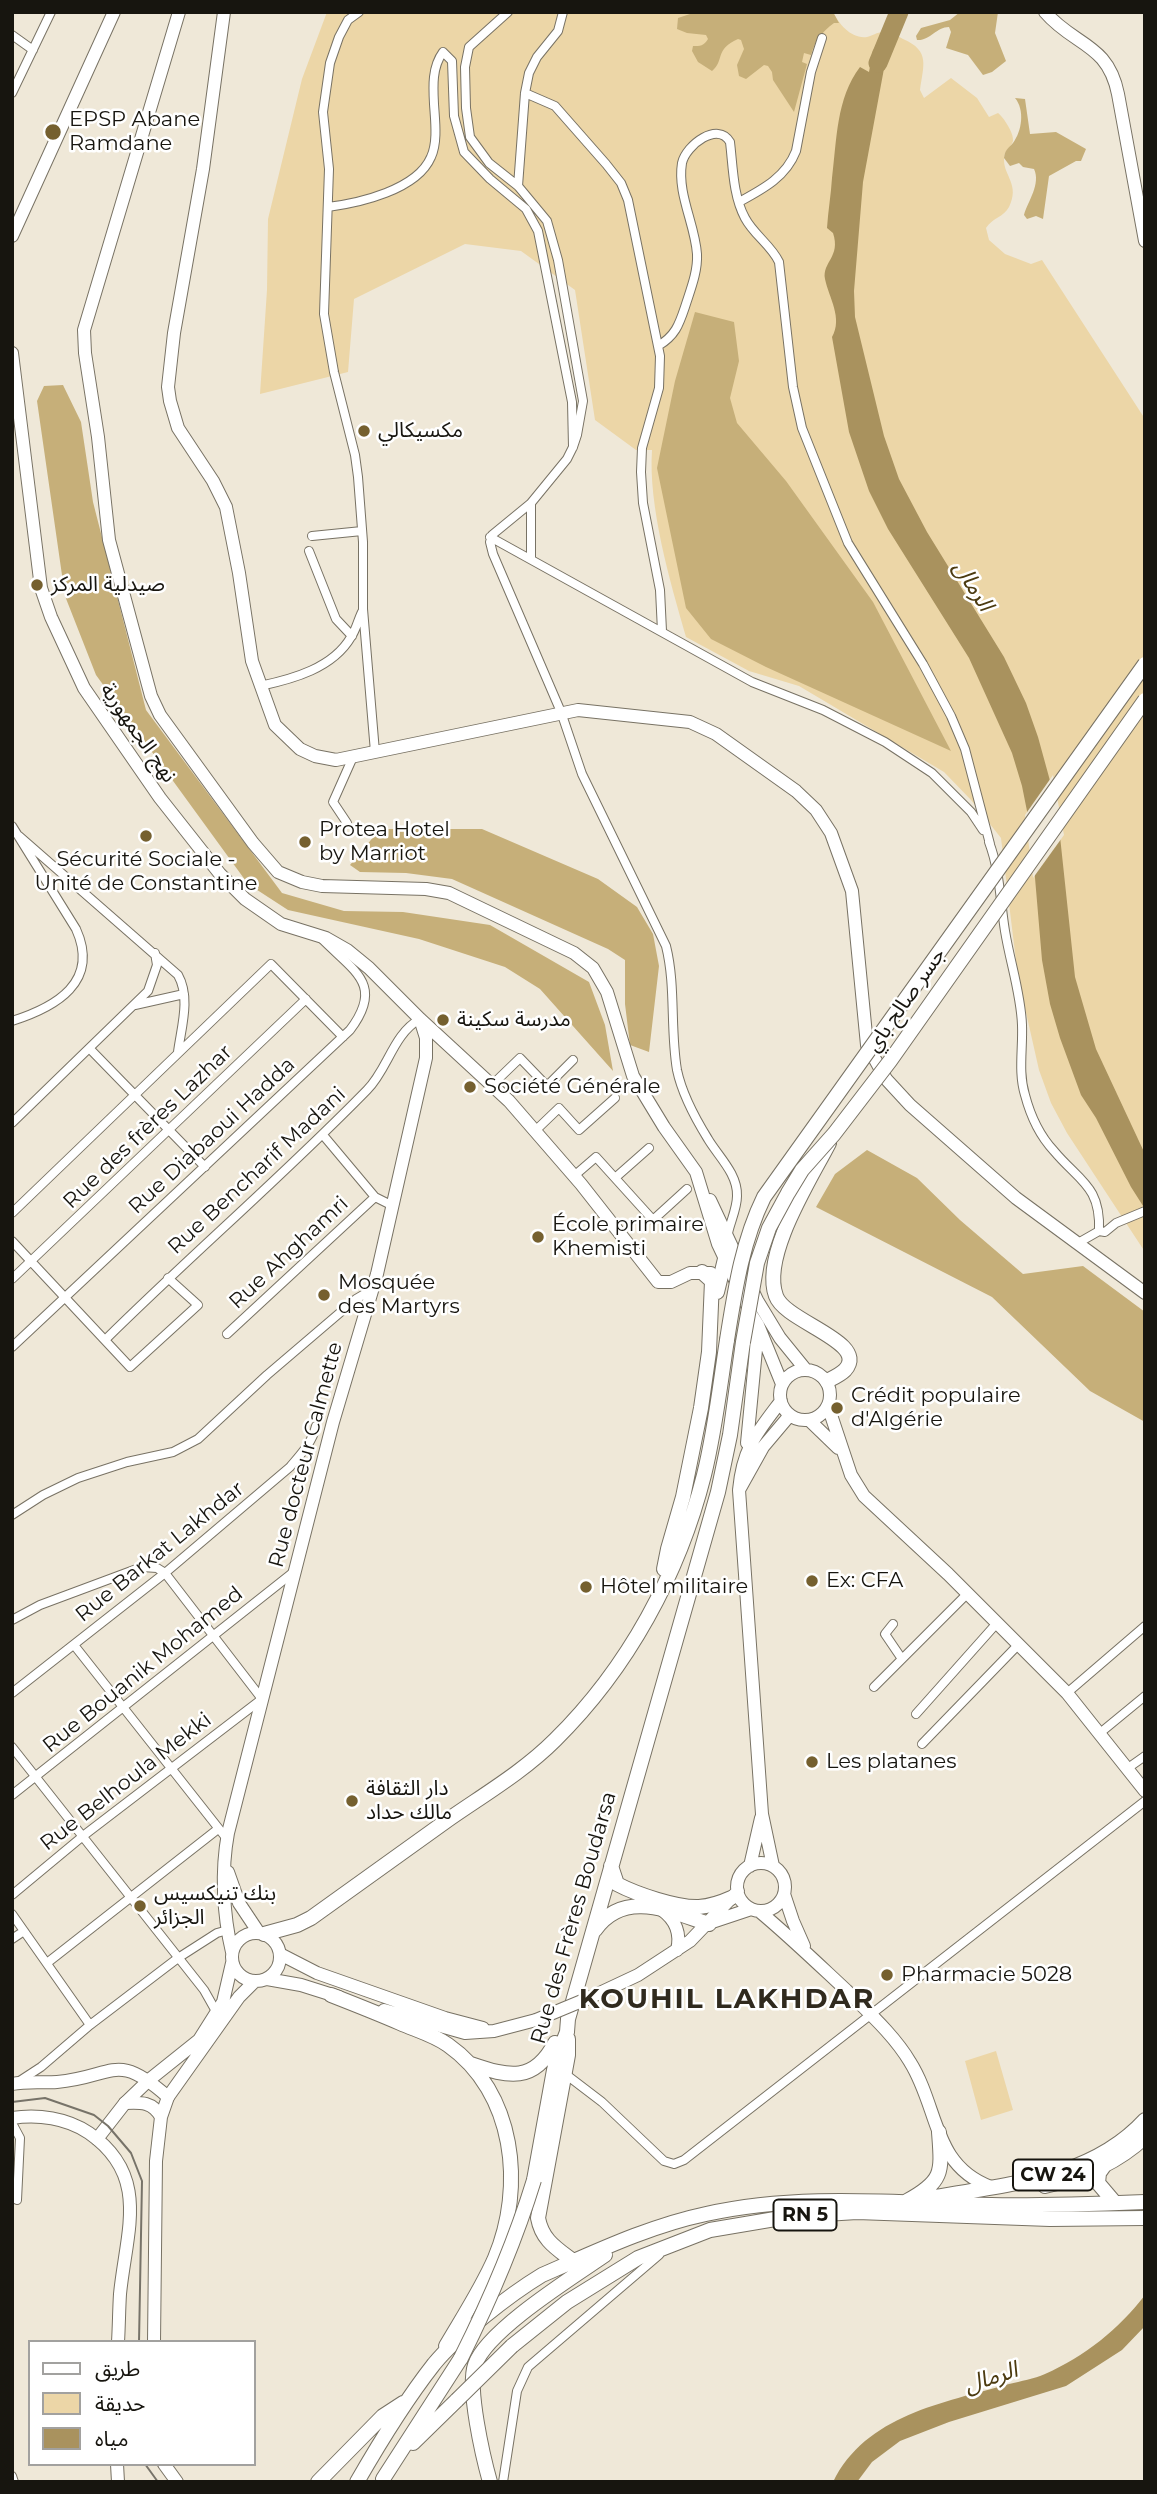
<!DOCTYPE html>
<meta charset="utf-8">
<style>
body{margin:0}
#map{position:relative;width:1157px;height:2494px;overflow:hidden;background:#efe8d8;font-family:Montserrat,"Noto Sans Arabic",sans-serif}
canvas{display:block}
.frame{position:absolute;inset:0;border:14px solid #17150f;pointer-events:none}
.legend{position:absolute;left:28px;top:2340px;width:228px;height:126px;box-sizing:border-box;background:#fff;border:2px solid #a2a19f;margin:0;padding:9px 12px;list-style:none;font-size:21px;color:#17150f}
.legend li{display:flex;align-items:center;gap:14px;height:35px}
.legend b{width:35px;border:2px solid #a2a19f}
</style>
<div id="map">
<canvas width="1157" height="2494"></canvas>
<div class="frame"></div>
<ul class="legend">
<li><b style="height:9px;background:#fff"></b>طريق</li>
<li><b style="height:19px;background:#ecd6a7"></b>حديقة</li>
<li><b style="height:19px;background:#a9925e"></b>مياه</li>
</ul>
</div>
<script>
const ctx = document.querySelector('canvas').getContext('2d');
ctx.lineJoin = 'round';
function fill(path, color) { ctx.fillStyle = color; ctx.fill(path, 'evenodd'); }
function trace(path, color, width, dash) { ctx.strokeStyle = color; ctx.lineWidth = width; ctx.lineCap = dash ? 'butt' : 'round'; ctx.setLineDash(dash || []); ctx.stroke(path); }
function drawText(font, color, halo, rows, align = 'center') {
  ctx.font = font + ' Montserrat,"Noto Sans Arabic",sans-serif'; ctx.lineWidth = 5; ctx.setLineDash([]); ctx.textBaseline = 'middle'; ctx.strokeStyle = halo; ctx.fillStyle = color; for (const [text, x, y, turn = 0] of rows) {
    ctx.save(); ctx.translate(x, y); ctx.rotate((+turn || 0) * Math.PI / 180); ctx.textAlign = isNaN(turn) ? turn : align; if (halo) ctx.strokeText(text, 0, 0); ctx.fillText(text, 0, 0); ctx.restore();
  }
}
fill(new Path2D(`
 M327 12H833C839 24 851 39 867 37 872 36 877 32 883 32 889 31 897 36 903 39 931 51 923 66 920 90L924 98 951 78 977 98 989 117 998 113C1004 118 1014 133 1013 141 1011 148 1003 151 1004 160 1004 176 1020 185 1009 207 1004 217 992 218 986 228L989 240 1005 254 1031 264 1042 260 1145 419V792L1143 799 1145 855V1252L1067 1133 1051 1103 1039 1070 1018 977 1001 838 971 800 944 772 799 686 749 671 686 637C670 582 648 506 652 450H636L595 420 575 290 521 251 465 244 354 299 348 372 260 394 267 290 268 219 302 79Z
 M996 2051 1013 2110 981 2120 965 2061Z`), '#ecd6a7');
fill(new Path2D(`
 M696 12H833L839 23H834C822 32 815 40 811 55L804 53 802 62 807 64 794 112 773 80 772 72 768 66 764 65 746 79 739 76 737 65 744 49 741 40 738 39C714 50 725 60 712 71L698 62 692 51 693 46C700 46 704 46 708 39L706 35 687 33 677 29 678 18Z
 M960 12H998L995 33 1006 61 992 72 983 75 968 55 946 48 951 32 949 27C936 27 930 41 917 40L916 36 921 28 950 20Z
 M1015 98 1025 99 1030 134 1056 132 1086 149 1081 161H1076L1049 176 1043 219 1036 216 1027 219 1024 215C1028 201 1041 184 1034 169L1023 167 1019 163 1010 166 1004 158C1005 149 1008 149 1013 143 1022 131 1025 110 1015 98Z
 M695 312 734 322 739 361 730 398 737 423 786 481 873 602 951 751 766 667 711 639 686 608 657 468 675 381Z
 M63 385 81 422 93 502 146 710 282 893 344 911 403 912 490 925 589 982 605 1025 613 1071 540 989 505 967 419 939 288 910 248 884 96 675 65 596 37 401 44 386Z
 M380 829H482L598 879 637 907 653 934 659 966 649 1052 630 1045 625 1004V960L608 949 452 879 406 873 360 872 350 865Z
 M867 1150 917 1178 960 1220 1023 1274 1083 1266 1145 1312V1422L1090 1391 992 1297 816 1207 835 1174Z`), '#c6af79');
fill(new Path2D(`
 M884 38 892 40 888 47 863 182 854 291 855 317 884 436 899 479 927 532 1004 657 1026 703 1038 737 1052 788 1059 827 1075 977 1096 1049 1145 1154V1209L1131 1187 1096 1118 1081 1095 1060 1038 1050 1004 1042 960 1031 831 1022 786 1012 753 969 658 888 529 869 491 849 432 832 337C843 318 829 298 825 279 822 262 841 257 833 233L827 228C828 211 831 195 832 178 837 139 836 99 860 67L869 72 873 50 879 46Z
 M1145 2295V2326L1122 2350 1066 2386 949 2422 900 2441 872 2462 857 2482H833C866 2415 943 2403 1009 2384 1021 2381 1034 2379 1045 2374 1084 2357 1119 2329 1145 2295Z`), '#a9925e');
fill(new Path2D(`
 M1053 775 1064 835 1033 878 1025 815Z`), '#efe8d8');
trace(new Path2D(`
 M878 63 899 12`), '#a9925e', 19);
const street = new Path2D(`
 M359 12 348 20 339 37 330 63 323 112 329 169 324 314 334 372 355 455 358 477 363 542V609L375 752
 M508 12 469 47 465 67 466 108 470 137 489 163 518 186 547 221 558 260 583 401 577 435 573 447 567 459 531 503V559
 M12 35 33 50
 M12 93 51 12
 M525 93 555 106 606 164 621 183 628 200 660 356 659 388 642 448 641 472 643 503 660 590 662 631
 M518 186 525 93 529 73 537 57 558 31 563 12
 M739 202C763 189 786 177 796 151L811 72 822 38
 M328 207C359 203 417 190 431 157 438 142 435 120 434 104 433 86 432 67 443 52L452 61 454 116 464 152 490 179 526 209 538 231 572 402 573 447
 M658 346C675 336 679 325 685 307 690 291 698 272 697 254 695 224 677 194 682 163 686 145 718 121 730 142 733 167 733 196 745 218 754 235 771 245 779 262L793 387 802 428 848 543 923 664 951 716 965 749 990 844
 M531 503 492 535 490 542 493 554 561 712 582 774 666 946C676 986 670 1029 677 1070 682 1094 695 1118 708 1139 718 1156 738 1174 737 1196 737 1210 729 1224 727 1238
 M312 536 362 531
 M490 537 752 682 823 710 885 742 932 773 971 812 983 830
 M309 551 336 619 352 636
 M260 686C293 679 333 668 351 637 356 630 358 620 362 612
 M347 823 333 802 353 757
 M12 826 76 929C100 982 56 1007 12 1021
 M19 836 178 975C191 998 181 1028 178 1052
 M989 842C1000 871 1000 900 1005 931 1010 962 1021 994 1022 1025 1023 1049 1018 1072 1025 1095 1030 1114 1040 1136 1054 1151 1079 1181 1101 1186 1099 1231
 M135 1005 184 994
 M90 1049 205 1167
 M492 1085 520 1058 547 1086 573 1060
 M12 1123 148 991 157 965 155 953
 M535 1131 559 1108 579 1130 615 1098
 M323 1135 375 1197 393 1206
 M574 1176 596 1157 653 1220 687 1189
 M615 1178 649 1148
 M12 1213 271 964 343 1037
 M12 1241 130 1367 198 1305 168 1278
 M1078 1243 1099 1231 1105 1232 1116 1223 1145 1211
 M12 1279 306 999
 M227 1334 375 1197
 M105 1340C191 1255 283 1176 367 1090 388 1069 393 1034 420 1019
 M12 1347 350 1030C384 985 355 972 323 940
 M12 1515 43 1495 78 1478 127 1462 173 1452 198 1439 267 1375 356 1299 373 1289
 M12 1620 40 1605 142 1567 157 1568 165 1573 262 1699 83 1836 12 1895
 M893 1624 885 1634 902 1659
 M74 1645 227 1839
 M874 1687 968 1593
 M12 1693 165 1573 290 1467C301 1454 312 1443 316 1426
 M1067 1693 1145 1626
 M916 1714 997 1623
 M1100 1733 1145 1696
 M922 1744 1019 1644
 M12 1747 204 1990 217 2013
 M1128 1768 1145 1756
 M12 1795 295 1571
 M12 1914 90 2025
 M12 1939 24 1931
 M47 1963 218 1829
 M564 2073 602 2102 664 2161 674 2164 684 2160 1145 1801
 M18 2082 41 2067 90 2025 178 1958 217 1933 228 1930
 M12 2123 20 2138 17 2200
 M12 2476 14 2482
 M503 2482 517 2391 528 2367 659 2255`);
const secondary = new Path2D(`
 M179 12 84 330 85 353 98 437 109 540 151 696 160 715 253 843 278 872 302 882 322 886 426 889 449 893 574 953 593 968 607 992 633 1076 664 1127 696 1172 718 1244 751 1314 758 1325 782 1384
 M224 12 203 169 174 333 168 387 170 401 178 428 213 481 226 507 239 573 252 661 275 725 300 749 315 756 336 760 578 710 690 722 716 734 796 791 816 810 831 833 852 891 867 1045 886 1079 910 1105 1016 1198 1145 1293
 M1045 12C1074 46 1108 43 1118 94L1145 241
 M12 236 114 12
 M12 353 41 588 51 617 84 688 160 798 220 874 245 899 281 924 326 938 347 950 369 968 420 1019 509 1101 581 1184 658 1282H671L690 1273H711
 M710 1200 757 1300 780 1338 806 1370
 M780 1395a25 25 0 1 1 50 0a25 25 0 1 1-50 0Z
 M781 1401C756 1434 743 1448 739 1490L763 1447 790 1415
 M828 1406 851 1475 864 1496 948 1574 1067 1693 1145 1791
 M809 1420 838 1448
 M747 1443 758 1329
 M739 1490 762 1814 773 1866
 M737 1887a24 24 0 1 1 48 0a24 24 0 1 1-48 0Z
 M750 1866 761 1818
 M228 1872 239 1903 259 1933
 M784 1894 793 1921 804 1946
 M662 1910C676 1920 681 1934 677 1950
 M759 1911C789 1936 817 1963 846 1990 868 2012 894 2035 910 2062 939 2108 932 2165 991 2187
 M712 1922 751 1909
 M232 1957a24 24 0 1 1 48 0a24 24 0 1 1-48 0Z
 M232 1952C223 1914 221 1871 228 1833L333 1422 377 1274 426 1058V1038L421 1022
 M280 1954 317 1973 445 2018 483 2028
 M267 1979 301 1985 339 1997
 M589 1998 638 1975 690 1941 738 1891
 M384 2010 465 2033 494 2031 536 2020
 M168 2097 239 1997 254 1982
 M97 2139 125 2103 149 2080 199 2040 223 2002 232 1963`);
const primary = new Path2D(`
 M12 2084C27 2081 42 2083 57 2082 115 2077 115 2050 168 2097L161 2117 156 2161 154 2342
 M125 2103C141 2102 153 2102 161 2117
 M12 2118C38 2114 67 2118 89 2133 151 2176 126 2232 120 2294 119 2310 119 2326 118 2342
 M117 2464 118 2482
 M164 2464 177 2482`);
const highway = new Path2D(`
 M717 1292 725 1259
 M827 1381C833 1378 840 1375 845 1370 870 1342 785 1322 776 1296 761 1256 810 1180 829 1143
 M664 1569 668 1549 683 1497 701 1408 709 1352 712 1281 702 1272
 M611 1866 617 1884C636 1894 677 1908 699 1907 710 1906 720 1903 731 1898
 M595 1930C624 1889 669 1911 709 1924
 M264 1934 297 1925 311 1918C357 1885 403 1852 449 1819 485 1794 524 1771 555 1740 628 1668 679 1574 704 1475 715 1431 720 1385 727 1340
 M331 1995C354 2004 377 2013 400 2023 416 2030 434 2035 448 2045 515 2092 525 2187 495 2258 482 2288 463 2317 446 2346
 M568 2039V2055L538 2218C542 2240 556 2248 573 2261
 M471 2064C509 2077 534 2083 555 2043
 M1104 2166 1099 2173 1098 2183 1115 2203
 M534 2180 554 2070 558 2055 567 2032 568 2019 718 1492 730 1435 743 1342
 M1045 2186C1082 2178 1117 2163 1145 2137
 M935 2197C1008 2184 1091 2179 1145 2120
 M907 2201C944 2181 942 2172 939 2132
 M512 2346 567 2302 638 2258 710 2230 793 2216 857 2212 1050 2219 1145 2218
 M413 2443 457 2400
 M383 2479 461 2358
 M318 2482 383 2416 403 2403
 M357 2482C380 2442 405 2401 434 2364 458 2335 509 2295 542 2275 595 2252 649 2226 706 2214 800 2193 895 2203 991 2205 1042 2206 1094 2204 1145 2202
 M490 2482C483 2457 467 2388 475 2365 486 2331 573 2277 605 2255`);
trace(street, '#787264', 10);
trace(secondary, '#787264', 14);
trace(primary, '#787264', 14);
trace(highway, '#787264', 16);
trace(street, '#fff', 8);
trace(secondary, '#fff', 12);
trace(primary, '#fff', 12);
trace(highway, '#fff', 14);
trace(new Path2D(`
 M12 2102 45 2098 94 2115 108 2126 131 2153 142 2181 139 2342
 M145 2464 158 2482`), '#777369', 2);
const secondaryBridge = new Path2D(`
 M536 2020 589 1998`);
const highwayBridge = new Path2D(`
 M727 1340C735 1290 742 1242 764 1197L1145 664
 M743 1342 757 1263 769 1228 788 1193 802 1170 834 1134 890 1061 1145 700
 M461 2358C490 2300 515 2242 534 2180
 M457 2400 512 2346`);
trace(secondaryBridge, '#787264', 14, []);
trace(highwayBridge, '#787264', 16, []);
trace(secondaryBridge, '#fff', 12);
trace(highwayBridge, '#fff', 14);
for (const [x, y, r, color] of [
 [53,132,9,"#75602f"],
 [364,431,7,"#75602f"],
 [37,585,7,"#75602f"],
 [146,836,7,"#75602f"],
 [305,842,7,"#75602f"],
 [443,1020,7,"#75602f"],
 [470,1087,7,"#75602f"],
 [538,1237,7,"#75602f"],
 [324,1295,7,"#75602f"],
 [837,1408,7,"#75602f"],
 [812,1581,7,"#75602f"],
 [586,1587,7,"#75602f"],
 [812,1762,7,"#75602f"],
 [352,1801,7,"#75602f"],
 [140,1906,7,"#75602f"],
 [887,1975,7,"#75602f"]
]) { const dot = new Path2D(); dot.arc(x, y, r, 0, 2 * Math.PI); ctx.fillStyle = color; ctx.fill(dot); trace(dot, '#fff', 2.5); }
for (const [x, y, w] of [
 [1053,2175,80],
 [805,2215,63]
]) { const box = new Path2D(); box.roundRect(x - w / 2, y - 15.5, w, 31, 5); ctx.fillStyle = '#fff'; ctx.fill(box); trace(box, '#17150f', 2); }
drawText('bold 19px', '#17150f', null, [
 ["CW 24",1053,2175],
 ["RN 5",805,2215]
]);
drawText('21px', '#17150f', '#fff', [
 ["EPSP Abane",69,120],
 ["Ramdane",69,144],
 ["مكسيكالي",378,431],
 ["صيدلية المركز",51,585],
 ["Protea Hotel",319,830],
 ["by Marriot",319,854],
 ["Sécurité Sociale -",146,860,"center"],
 ["Unité de Constantine",146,884,"center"],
 ["مدرسة سكينة",457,1020],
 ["Société Générale",484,1087],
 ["École primaire",552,1225],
 ["Khemisti",552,1249],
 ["Mosquée",338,1283],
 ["des Martyrs",338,1307],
 ["Crédit populaire",851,1396],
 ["d'Algérie",851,1420],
 ["Ex: CFA",826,1581],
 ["Hôtel militaire",600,1587],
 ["Les platanes",826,1762],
 ["دار الثقافة",366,1789],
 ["مالك حداد",366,1813],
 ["بنك تنيكسيس",154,1894],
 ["الجزائر",154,1918],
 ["Pharmacie 5028",901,1975]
], 'left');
drawText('21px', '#17150f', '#fff', [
 ["نهج الجمهورية",138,733,55],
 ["جسر صالح باي",906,1000,-55],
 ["Rue des frères Lazhar",148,1127,-44],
 ["Rue Diabaoui Hadda",212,1136,-43],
 ["Rue Bencharif Madani",257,1171,-43],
 ["Rue Ahghamri",289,1253,-43],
 ["Rue docteur Calmette",306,1455,-75],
 ["Rue Barkat Lakhdar",160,1552,-39],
 ["Rue Bouanik Mohamed",143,1670,-39],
 ["Rue Belhoula Mekki",126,1782,-38],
 ["Rue des Frères Boudarsa",574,1918,-74]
]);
drawText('italic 23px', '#4c3b10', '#fff', [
 ["الرمال",973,586,58],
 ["الرمال",991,2378,-18]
]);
ctx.letterSpacing = '2px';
drawText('bold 28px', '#302a1e', '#fff', [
 ["KOUHIL LAKHDAR",727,2000]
]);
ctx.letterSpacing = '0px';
</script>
